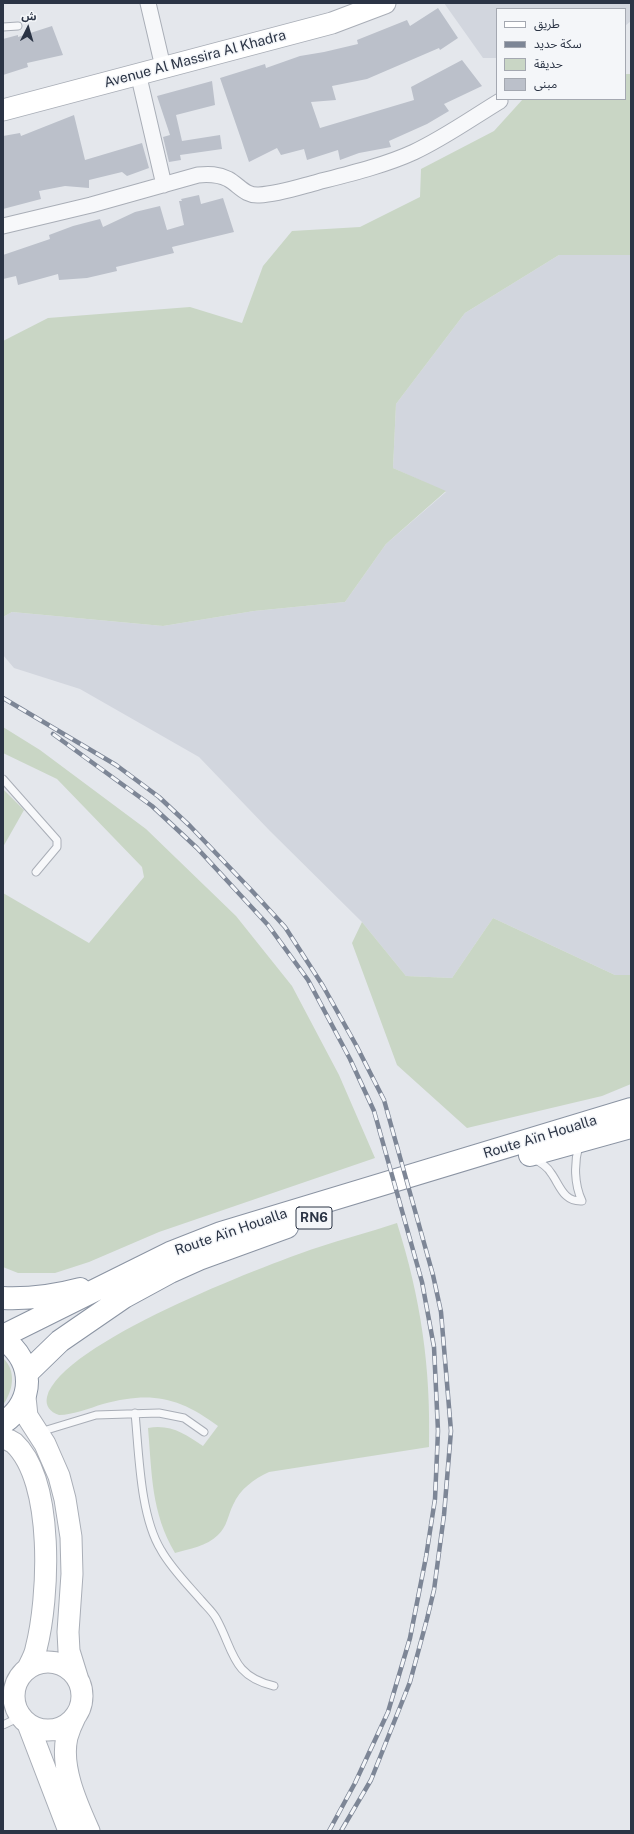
<!DOCTYPE html>
<meta charset="utf-8">
<style>
body{margin:0}
#map{position:relative;width:634px;height:1834px;overflow:hidden;background:#e4e7ec;font-family:"Public Sans","Noto Sans Arabic",sans-serif}
canvas{display:block}
.frame{position:absolute;inset:0;border:4px solid #2b3445;pointer-events:none}
.legend{position:absolute;left:496px;top:8px;width:130px;height:92px;box-sizing:border-box;background:#f4f6f9;border:1px solid #a4a8b1;margin:0;padding:5px 7px;list-style:none;font-size:12px;color:#2b3445}
.legend li{display:flex;align-items:center;gap:8px;height:20px}
.legend b{width:20px;border:1px solid #a4a8b1}
.north{position:absolute;left:8px;top:8px;width:40px;height:40px;-webkit-text-stroke:3px #f4f6f9;paint-order:stroke;rotate:5deg;font-size:11px;font-weight:700;line-height:16px;text-align:center;color:#2b3445}
.north::after{content:'';display:block;margin:auto;width:14px;height:18px;background:#2b3445;clip-path:polygon(50% 0,100% 100%,50% 72%,0 100%)}
</style>
<div id="map">
<canvas width="634" height="1834"></canvas>
<div class="frame"></div>
<ul class="legend">
<li><b style="height:5px;background:#fff"></b>طريق</li>
<li><b style="height:5px;background:#7d8696"></b>سكة حديد</li>
<li><b style="height:11px;background:#c9d6c5"></b>حديقة</li>
<li><b style="height:11px;background:#bbc0ca"></b>مبنى</li>
</ul>
<div class="north">ش</div>
</div>
<script>
const ctx = document.querySelector('canvas').getContext('2d');
ctx.lineJoin = 'round';
function fill(path, color) { ctx.fillStyle = color; ctx.fill(path, 'evenodd'); }
function trace(path, color, width, dash) { ctx.strokeStyle = color; ctx.lineWidth = width; ctx.lineCap = dash ? 'butt' : 'round'; ctx.setLineDash(dash || []); ctx.stroke(path); }
function drawText(font, color, halo, rows, align = 'center') {
  ctx.font = font + ' "Public Sans",sans-serif'; ctx.lineWidth = 3; ctx.setLineDash([]); ctx.textBaseline = 'middle'; ctx.strokeStyle = halo; ctx.fillStyle = color; for (const [text, x, y, turn = 0] of rows) {
    ctx.save(); ctx.translate(x, y); ctx.rotate((+turn || 0) * Math.PI / 180); ctx.textAlign = isNaN(turn) ? turn : align; if (halo) ctx.strokeText(text, 0, 0); ctx.fillText(text, 0, 0); ctx.restore();
  }
}
fill(new Path2D(`
 M444 3H631V21L625 26V9H497V58H483Z
 M559 255H631V975H615L493 918 452 978 406 976 362 922 270 831 199 757 80 689 14 668 3 655V617L12 612 163 626 254 611 345 602 386 544 446 492 393 468 396 404 465 313Z`), '#d2d6de');
fill(new Path2D(`
 M625 74H631V255H559L465 313 396 404 393 468 446 491 386 544 345 602 254 611 163 626 12 612 3 617V341L48 318 190 307 242 323 263 266 292 231 360 227 420 197 421 169 494 131 523 99H625Z
 M3 727 40 750 146 829 236 916 292 986 339 1075 375 1158 159 1232 89 1262 55 1273H18L3 1267V893L89 943 144 877 142 867 57 779 3 753Z
 M3 789 24 810 3 847Z
 M493 918 615 975H631V1084L602 1096 467 1128 397 1065 352 943 362 922 406 976 452 978Z
 M397 1223C421 1299 431 1368 429 1447L269 1472C254 1479 240 1489 233 1505 228 1515 227 1527 218 1535 207 1546 189 1549 175 1553 151 1512 152 1474 148 1428 171 1424 185 1434 203 1446L218 1426C179 1397 151 1391 103 1404 90 1408 73 1415 59 1415 50 1412 45 1406 47 1397 61 1343 263 1266 316 1248 343 1239 370 1232 397 1223Z
 M3 1358C17 1371 13 1391 3 1405Z`), '#c9d6c5');
fill(new Path2D(`
 M438 8 458 38 440 50 439 48 367 79 332 86 336 100 311 102 320 128 414 100 411 87 462 60 482 86 444 104 449 111 427 124 389 141 391 147 359 153 340 160 338 150 307 160 304 149 281 155 277 148 249 162 220 78 265 64 266 68 300 56 324 52 358 44 357 40 407 20 410 26Z
 M52 26 63 55 27 63 28 67 3 75V39L18 35V37Z
 M212 81 215 105 176 115 182 141 220 135 222 149 180 155 181 160 169 162 163 137 170 135 157 96Z
 M74 115 85 160 142 143 149 168 127 176 122 172 89 180V188L65 186 39 191 41 199 3 209V136L20 133 21 136Z
 M199 195 201 204 223 198 234 232 172 247 174 253 116 267 117 271 87 278 59 280 58 274 18 285 16 276 3 279V255L50 239 49 235 73 226 100 219 103 227 135 212 160 206 167 230 184 225 179 201H182L181 199Z`), '#bbc0ca');
const lane = new Path2D(`
 M3 27 18 26
 M3 779 57 840V847L36 872
 M534 1159C540 1162 547 1166 551 1173 560 1185 563 1202 582 1201 574 1184 574 1163 579 1145
 M135 1413C139 1453 140 1516 161 1550 171 1568 187 1584 201 1600 206 1606 212 1611 216 1618 234 1650 231 1676 274 1686
 M40 1432 96 1415 159 1413 184 1418 204 1432
 M3 1701 14 1696
 M3 1725 20 1717`);
const street = new Path2D(`
 M148 3 163 67
 M138 73 164 185
 M3 226 91 205 198 175C209 174 218 174 228 179 239 185 245 196 259 195 279 194 299 187 318 182 349 174 386 165 414 152 444 138 472 118 500 101`);
const secondary = new Path2D(`
 M3 110 332 23 385 3
 M25 1397 27 1416 45 1444 59 1476 65 1499 71 1537 72 1574 68 1632 69 1651 78 1680
 M3 1438C6 1439 11 1441 14 1443 55 1481 49 1599 36 1649 35 1655 31 1662 28 1668
 M14 1696a34 34 0 1 1 68 0a34 34 0 1 1-68 0Z
 M75 1717C72 1723 69 1730 67 1737 60 1767 77 1804 89 1831
 M28 1724 69 1831`);
const highway = new Path2D(`
 M530 1155 631 1127
 M3 1298C29 1299 54 1296 80 1289
 M3 1336 170 1253 221 1233 631 1109
 M3 1339C35 1362 35 1401 3 1423
 M27 1373 60 1341 124 1297 170 1272 199 1259 287 1227`);
trace(lane, '#a9aeb7', 9);
trace(street, '#a9aeb7', 17);
trace(secondary, '#a9aeb7', 23);
trace(highway, '#8b94a3', 24);
trace(lane, '#f7f8fa', 7);
trace(street, '#f7f8fa', 15);
trace(secondary, '#fff', 21);
trace(highway, '#fff', 22);
const rail = new Path2D(`
 M3 698 116 765 159 797 190 826 253 892 285 927 323 986 356 1045 384 1100 433 1275 441 1312 451 1431 444 1515 434 1590 427 1619 410 1682 371 1780 341 1831
 M53 734 152 806 197 848 268 925 308 980 350 1059 374 1111 422 1282 434 1347 438 1431 435 1499 426 1557 410 1638 388 1712 355 1783 329 1831`);
trace(rail, '#7d8696', 4.5);
trace(rail, '#f4f6f9', 3, [9]);
for (const [x, y, w] of [
 [314,1218,36]
]) { const box = new Path2D(); box.roundRect(x - w / 2, y - 11, w, 22, 3); ctx.fillStyle = '#f4f6f9'; ctx.fill(box); trace(box, '#2b3445', 1); }
drawText('bold 13px', '#2b3445', null, [
 ["RN6",314,1218]
]);
drawText('14px', '#2b3445', '#f4f6f9', [
 ["Avenue Al Massira Al Khadra",195,59,-15],
 ["Route Aïn Houalla",540,1137,-17],
 ["Route Aïn Houalla",231,1232,-19]
]);
</script>
